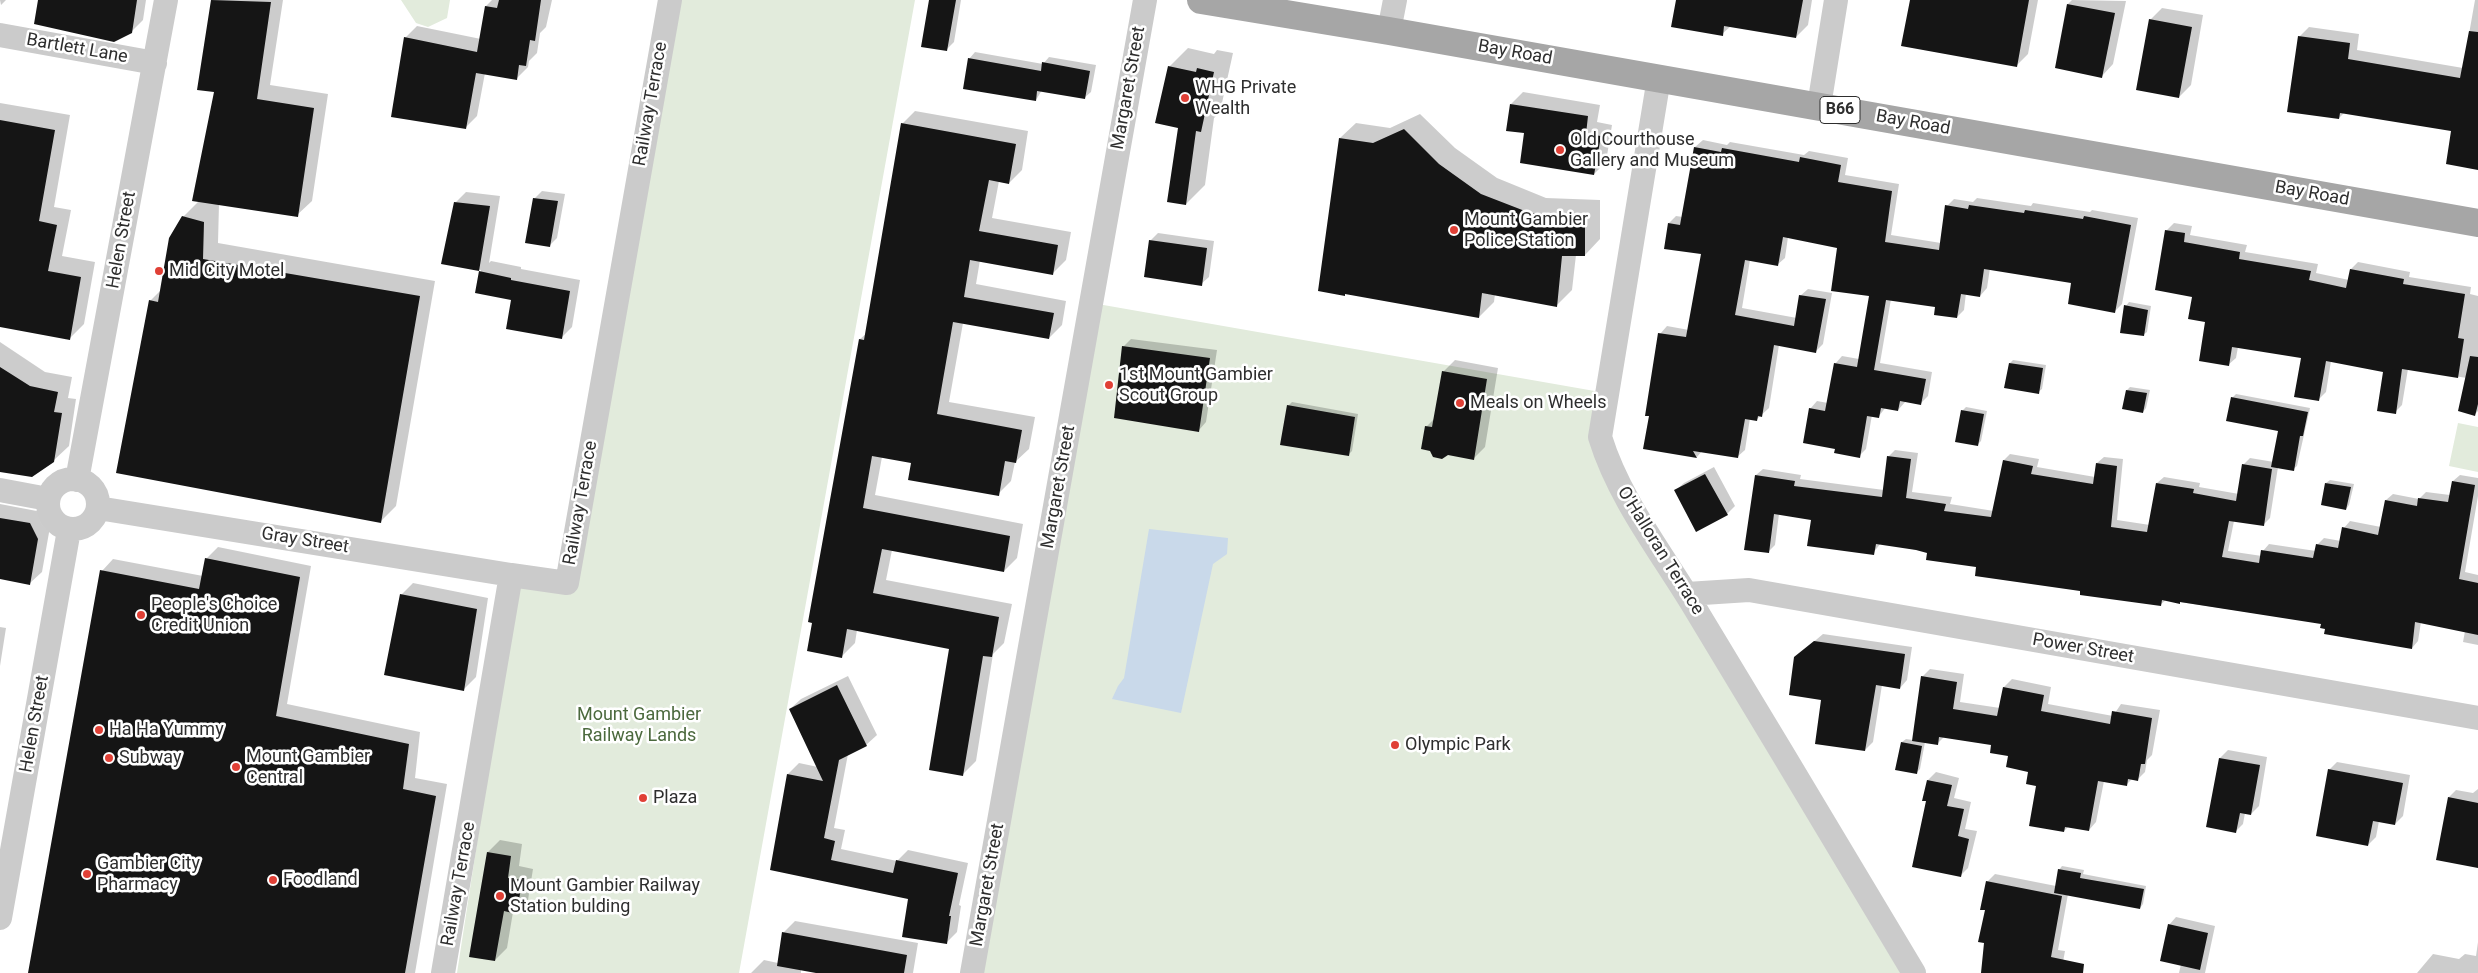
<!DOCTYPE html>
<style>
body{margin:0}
canvas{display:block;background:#fff}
</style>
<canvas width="2478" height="973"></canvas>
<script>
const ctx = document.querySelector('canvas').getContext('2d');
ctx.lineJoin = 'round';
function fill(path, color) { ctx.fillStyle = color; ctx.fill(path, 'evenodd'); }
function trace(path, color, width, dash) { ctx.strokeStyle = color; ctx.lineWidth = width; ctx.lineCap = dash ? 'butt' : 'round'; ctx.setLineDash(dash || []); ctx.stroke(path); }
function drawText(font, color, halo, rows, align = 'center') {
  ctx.font = font + ' Roboto,sans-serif'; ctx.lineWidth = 5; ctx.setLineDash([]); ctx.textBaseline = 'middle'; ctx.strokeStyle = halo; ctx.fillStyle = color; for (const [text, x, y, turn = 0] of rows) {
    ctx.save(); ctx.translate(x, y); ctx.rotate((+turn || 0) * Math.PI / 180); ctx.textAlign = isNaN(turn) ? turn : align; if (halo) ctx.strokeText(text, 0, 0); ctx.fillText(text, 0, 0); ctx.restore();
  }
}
fill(new Path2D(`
 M401 0H450L447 18 428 27 416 23Z
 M678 0H915L739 973H457L517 584 575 592Z
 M1092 303 1606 393 1600 437 1914 973H972Z
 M2458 423 2478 427V472L2449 466Z`), '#e2ebdc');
fill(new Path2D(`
 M1149 529 1228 538 1227 554 1213 564 1181 713 1112 699 1118 686 1124 678Z`), '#c9d9ea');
fill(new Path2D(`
 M0 0H6L1 5Z
 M39 0H146L143 20 131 32Z
 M212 0H283L270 85 328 94 312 201 297 215 219 204 218 243 435 281 396 506 381 521 150 301 161 290 183 217 199 201 215 91 199 89Z
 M492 0H552L546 27 540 33 537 53 529 61 528 67 517 78 485 73 477 116 465 128 405 38 417 26 481 39 486 6Z
 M930 0H961L954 42 946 50Z
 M1677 0H1812L1808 25 1796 37 1731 26 1722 34Z
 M1911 0H2038L2028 54 2016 66Z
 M2072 0 2126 1 2113 64 2102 76 2056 67 2068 4Z
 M2475 0H2478V168L2453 130 2345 112 2339 118 2299 37 2309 27 2359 34 2357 50 2463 68Z
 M2162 8 2203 15 2191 85 2179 97 2150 20Z
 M1188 48 1214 54 1217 50 1233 53 1220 112 1214 118 1205 185 1186 204 1179 127 1169 67Z
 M975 52 1043 64 1049 57 1096 65 1091 92 1084 98 1042 90 1036 100 969 59Z
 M1523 92 1600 105 1597 122 1612 125 1606 162 1594 174 1526 132 1511 104Z
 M0 103 70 115 54 207 71 210 62 256 95 262 84 324 69 339 0 326Z
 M915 111 1028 131 1022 170 1009 183 999 181 992 218 1071 232 1066 260 1053 273 980 260 976 284 1066 301 1062 325 1049 338 963 323 949 402 1035 417 1029 449 1015 462 1011 481 998 494 913 462 882 457 875 495 1023 524 1017 558 1004 571 892 550 886 580 1012 604 1004 643 993 654 976 761 963 774 950 648 857 630 855 643 842 656 860 339 867 333 902 124Z
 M1420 114 1455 148 1497 178 1546 198 1600 200V239L1585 255H1576L1572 290 1556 306 1495 294 1494 302 1479 317 1340 138 1356 123 1390 128Z
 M1703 140 1727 145 1730 142 1804 155 1809 151 1848 158 1845 175 1899 184 1891 235 1941 243 1947 206 1954 199 1973 202 1977 198 2031 206 2033 203 2090 212 2092 210 2138 218 2122 304 2115 311 2073 282 1990 268 1987 288 1980 296 1966 293 1964 310 1957 317 1937 306 1891 299 1880 363 1932 372 1928 396 1921 403 1906 401 1898 410 1886 407 1879 416 1872 415 1866 449 1859 456 1836 448 1810 409 1817 401 1828 403 1835 364 1842 356 1859 359 1870 295 1839 247 1788 237 1785 258 1777 265 1750 260 1742 308 1797 318 1800 296 1808 289 1832 293 1823 344 1816 351 1779 345 1769 408 1757 419 1750 418 1745 450 1737 457 1702 451 1697 457 1645 448 1660 334 1667 326 1689 330 1703 253 1669 223 1676 216 1683 217 1695 147Z
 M542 191 565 194 557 238 549 246 534 199Z
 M466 192 500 196 489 263 491 261 521 267V269L580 280 572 327 561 338 513 299 477 292 481 270 443 263 455 203Z
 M2174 223 2192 226 2190 235 2247 245 2245 252 2318 264 2316 273 2349 280 2351 269 2358 262 2410 272 2409 277 2471 287 2470 294 2478 296V411L2475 414 2467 378 2408 369 2402 405 2395 412 2384 371 2331 361 2326 392 2318 400 2303 357 2238 347 2236 358 2228 365 2193 296 2166 231Z
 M1158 233 1214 241 1209 277 1201 284 1150 241Z
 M2129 302 2151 306 2147 332 2143 335 2126 306Z
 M1131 339 1217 350 1206 422 1199 430 1123 347Z
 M0 342 45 372 72 377 68 398 76 399 69 446 53 461 0 470Z
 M1455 360 1498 368 1485 447 1473 459 1447 454 1426 427 1435 418 1443 372Z
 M2013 360 2046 365 2042 389 2038 392 2010 363Z
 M2130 387 2150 390 2146 408 2143 412 2127 390Z
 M2236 394 2310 408 2297 466 2293 469 2278 467 2270 518 2263 525 2234 521 2228 551 2262 556 2263 551 2269 544 2316 551 2317 545 2324 538 2341 541 2344 528 2350 521 2381 527 2386 500 2393 494 2419 499 2426 492 2450 495 2453 481 2460 475 2478 478V496L2465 572 2478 575V645L2463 642 2465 631 2421 622 2418 641 2412 648 2326 628 2322 623 2166 600 2160 605 2082 590 1928 552 1881 543 1873 553 1812 519 1779 514 1775 545 1769 551 1756 475 1763 469 1801 475 1800 479 1884 490 1888 457 1895 450 1918 453 1912 492 1952 497 1950 504 1994 511 2004 460 2010 454 2039 459 2037 467 2095 477 2097 463 2104 457 2123 459 2117 520 2150 525 2157 483 2164 477 2200 483 2199 487 2239 494 2243 465 2250 458 2274 462 2279 430 2228 420 2233 397Z
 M1292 402 1358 414 1352 451 1348 455 1288 406Z
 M1966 407 1987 411 1981 441 1977 445 1957 441 1963 410Z
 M1714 467 1735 506 1727 514 1676 490 1684 483Z
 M2330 480 2354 484 2349 505 2346 509 2326 483Z
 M0 504 42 512 50 527 42 572 30 583 0 578Z
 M218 547 311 566 287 704 420 732 415 778 447 784 415 973H29L102 571 113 559 203 576 206 559Z
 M413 583 488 598 476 677 464 689 401 595Z
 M0 627 6 628 0 666Z
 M1823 634 1912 647 1907 680 1900 688 1882 685 1873 742 1865 750 1822 699 1804 650Z
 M1930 669 1964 674 1960 702 2000 708 2004 687 2012 679 2051 687 2048 704 2113 716 2121 704 2160 710 2152 755 2147 760 2145 772 2137 780 2132 779 2127 784 2104 781 2096 822 2089 830 2069 826 2064 831 2030 771 1993 744 1945 736 1937 744 1925 742 1920 769 1916 773 1902 742 1906 739 1913 740 1922 677Z
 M848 676 877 735 866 745 848 754 834 828 845 830 841 849 897 861 908 850 968 863 959 905 961 906 957 932 946 943 910 898 771 869 788 774 799 763 818 767 790 709 801 699Z
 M2228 750 2267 757 2259 806 2251 814 2245 813 2243 824 2235 832 2208 826 2220 758Z
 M2337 762 2410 775 2403 816 2395 824 2379 821 2376 837 2368 845 2329 770Z
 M1936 772 1959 778 1954 798 1971 802 1965 829 1977 831 1968 868 1960 876 1928 800V780Z
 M2478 789V867L2449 797 2456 790 2473 793Z
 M500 840 522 844 519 866 533 869 528 900 516 912H513L507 948 495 960 488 852Z
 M2062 866 2084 870 2083 874 2146 886 2143 904 2140 908 2068 894 2058 950 2065 951 2061 973H1982L1985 942 1987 882 1995 874 2056 886 2059 870Z
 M2176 917 2215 926 2205 973H2179L2181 964 2169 925Z
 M795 921 918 943 913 973H823L801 969V973H751L764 960 778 963 783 933Z
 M2478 942V973H2417L2433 954 2459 959 2465 954 2476 956Z`), '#0003');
fill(new Path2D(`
 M38 0H137L132 33 114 42 34 24Z
 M211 0 271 2 257 99 314 108 298 217 192 201 214 92 197 90Z
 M499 0H541L535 41 530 40 526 66 519 65 517 80 476 73 466 129 391 117 404 37 477 52 485 6 497 8Z
 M929 0H956L947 51 921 47Z
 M1676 0H1803L1796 38 1724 26 1723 36 1671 27Z
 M1910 0H2029L2017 67 1901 46Z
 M2067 4 2115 13 2102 78 2055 68Z
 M2149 19 2192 27 2179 98 2136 90Z
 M2469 31 2478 32V170L2446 164 2451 131 2340 113 2339 119 2287 112 2298 36 2350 43 2348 59 2460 78Z
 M968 58 1041 71 1042 62 1090 71 1085 99 1037 91 1036 101 963 89Z
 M1168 66 1196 72 1197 68 1214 72 1201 132 1196 131 1186 205 1167 202 1178 128 1155 123Z
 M1510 104 1588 116 1586 134 1601 136 1594 175 1520 163 1524 133 1506 131Z
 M0 120 55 130 39 221 57 225 48 271 81 277 70 340 0 327Z
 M901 123 1016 144 1009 184 989 180 979 231 1058 245 1053 275 970 260 964 297 1054 313 1049 339 953 322 937 414 1022 430 1016 463 1005 461 999 496 908 480 911 463 872 456 863 508 1010 536 1004 572 882 549 873 593 999 617 992 657 983 656 963 776 929 770 949 649 847 629 842 658 807 651 812 623 808 622 859 339 864 340Z
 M1404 129 1439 164 1481 194 1530 213 1585 215V256H1562L1557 307 1482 293 1479 318 1345 294V296L1318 291 1339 138 1373 143Z
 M1694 147 1721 152 1722 148 1799 162 1800 157 1841 165 1838 182 1892 191 1885 242 1939 250 1945 205 1968 209 1969 205 2024 213 2025 210 2083 219 2084 216 2131 225 2115 313 2068 304 2071 283 1984 269 1980 297 1961 294 1957 318 1934 315 1935 307 1886 300 1874 370 1926 379 1921 405 1900 401 1898 411 1881 408 1879 418 1867 416 1860 458 1834 453 1835 449 1803 443 1809 408 1825 411 1834 363 1857 367 1869 296 1831 291 1837 248 1783 237 1778 266 1745 260 1735 315 1794 326 1799 295 1826 299 1816 353 1774 345 1762 417 1758 416 1757 421 1745 419 1738 458 1693 451 1697 458 1643 449 1649 416H1645L1658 333 1686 337 1701 254 1664 249 1668 223 1680 225Z
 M533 198 558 201 550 247 525 243Z
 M454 202 490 206 479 271 441 264Z
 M182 216 204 222 203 259 420 296 381 523 116 473 149 300 158 302 169 238Z
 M2165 230 2185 233 2184 242 2240 252 2239 259 2311 271 2309 280 2346 288 2350 269 2404 279 2403 284 2465 294 2458 338 2464 339 2458 378 2402 369 2396 414 2377 411 2383 372 2326 361 2319 401 2294 397 2301 358 2232 347 2229 366 2199 361 2205 322 2188 319 2192 297 2155 290Z
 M1149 240 1207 248 1202 286 1144 277Z
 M479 271 511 278V280L570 291 562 339 506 329 511 300 475 293Z
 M2124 305 2148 310 2144 336 2120 333Z
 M1122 346 1210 358 1199 432 1114 418Z
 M2470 356 2478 357V404L2475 416 2458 411Z
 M2009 363 2043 368 2039 394 2004 388Z
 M0 367 30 386 58 392 54 412 62 413 54 462 32 477 0 472Z
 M1442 371 1487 379 1474 460 1448 455 1442 459 1433 457 1430 451 1421 449 1425 426 1432 427Z
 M2126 390 2147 393 2143 413 2122 409Z
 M2231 397 2308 412 2303 436H2300L2294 471 2271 467 2278 431 2226 421Z
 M1287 405 1355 417 1349 456 1280 445Z
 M1961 410 1984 414 1978 446 1955 442Z
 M1887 456 1911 459 1906 498 1946 504 1944 511 1991 517 2003 460 2033 466 2031 474 2093 484 2096 463 2117 466 2111 527 2147 532 2156 483 2194 489 2193 493 2236 501 2242 464 2272 469 2264 526 2229 521 2222 557 2259 563 2261 550 2313 558 2316 544 2338 548 2342 527 2378 535 2385 500 2417 506 2418 498 2448 502 2452 481 2475 485 2459 579 2478 583V635L2415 622 2412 649 2324 634 2325 629 2320 628 2321 624 2180 602V604L2162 600 2161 606 2080 595V591L1975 576 1976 567 1926 560 1927 553 1916 550 1876 544 1874 555 1807 546 1811 520 1774 514 1769 553 1744 550 1755 475 1795 481 1794 486 1882 497Z
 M1705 474 1728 515 1696 532 1674 490Z
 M2325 483 2351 487 2346 510 2321 505Z
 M0 518 30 523 38 539 30 585 0 579Z
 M205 558 300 577 276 716 409 744 403 789 436 796 405 973H28L100 570 199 589Z
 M400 594 477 609 464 691 384 675Z
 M1814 641 1905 654 1900 689 1876 685 1865 751 1815 744 1821 700 1789 695 1794 657Z
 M1921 676 1957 682 1953 709 1997 716 2003 687 2044 695 2041 711 2110 724 2112 711 2152 718 2145 764H2141L2138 781 2128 779 2127 786 2098 781 2089 831 2065 827 2064 832 2029 826 2036 786 2026 784 2028 772 2006 767 2008 756 1990 753 1991 745 1939 737 1938 745 1912 741Z
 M837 685 867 746 839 760 824 838 835 841 831 860 893 873 896 860 958 873 949 916H951L947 944 902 937 908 899 770 870 787 774 823 781 789 709Z
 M1901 742 1922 746 1917 774 1895 770Z
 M2219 758 2260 765 2251 815 2240 813 2236 833 2206 827Z
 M2328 769 2403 783 2395 825 2373 821 2368 846 2316 836Z
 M1927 780 1952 785 1947 806 1964 809 1958 836 1969 839 1961 877 1912 867 1926 801H1922Z
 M2448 797 2478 803V868L2436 860Z
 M487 852 511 856 508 878 522 880 517 914 504 911 495 961 469 957Z
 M2058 869 2081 873 2080 878 2144 889 2140 909 2054 893Z
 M1986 881 2062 896 2051 957 2084 964 2083 973H1981L1984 943 1978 942 1985 910H1980Z
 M2168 924 2208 933 2200 970 2160 961Z
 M782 932 907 955 904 973H816L777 966Z`), '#151515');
trace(new Path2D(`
 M1389 31 1395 0
 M0 35 155 63
 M1659 78 1600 437C1620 502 1665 557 1699 615 1771 734 1843 854 1914 973
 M1819 106 1836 0
 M48 504a25 25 0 1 1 50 0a25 25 0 1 1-50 0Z
 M77 480 166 0
 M0 490 48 499
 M98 508 511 575
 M1687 594 1749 590 2478 718
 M0 918 69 530
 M443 973 511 575 567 583 670 0
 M972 973 1145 0`), '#cbcbcb', 24);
trace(new Path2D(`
 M1201 0 1389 31 2478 223`), '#a6a6a6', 28);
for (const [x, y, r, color] of [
 [1185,98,5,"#e04036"],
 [1560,150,5,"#e04036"],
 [1454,230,5,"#e04036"],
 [159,271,5,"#e04036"],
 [1109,385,5,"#e04036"],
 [1460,403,5,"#e04036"],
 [141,615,5,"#e04036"],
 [99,730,5,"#e04036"],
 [1395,745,5,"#e04036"],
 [109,758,5,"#e04036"],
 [236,767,5,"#e04036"],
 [643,798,5,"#e04036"],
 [87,874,5,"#e04036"],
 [273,880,5,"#e04036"],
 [500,896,5,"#e04036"]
]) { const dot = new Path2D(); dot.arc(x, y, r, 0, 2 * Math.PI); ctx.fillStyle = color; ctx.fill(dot); trace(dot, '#fff', 2); }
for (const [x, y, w] of [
 [1840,110,40]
]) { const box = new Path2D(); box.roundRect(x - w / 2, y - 13.5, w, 27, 4); ctx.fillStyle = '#fff'; ctx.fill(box); trace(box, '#2e2e2e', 1); }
drawText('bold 16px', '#2e2e2e', null, [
 ["B66",1840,110]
]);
drawText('18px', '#2e2e2e', '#fff', [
 ["Bartlett Lane",77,49,10],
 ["Bay Road",1515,53,10],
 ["Margaret Street",1129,88,-80],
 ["Railway Terrace",651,104,-80],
 ["Bay Road",1913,123,10],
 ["Bay Road",2312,194,10],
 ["Helen Street",122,240,-80],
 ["Margaret Street",1059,487,-80],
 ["Railway Terrace",581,503,-80],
 ["Gray Street",305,541,9],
 ["O'Halloran Terrace",1660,551,58],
 ["Power Street",2083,649,10],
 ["Helen Street",35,724,-80],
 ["Railway Terrace",459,884,-80],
 ["Margaret Street",988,885,-80]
]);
drawText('18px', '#2e2e2e', '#fff', [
 ["WHG Private",1195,88],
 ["Wealth",1195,109],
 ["Old Courthouse",1570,140],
 ["Gallery and Museum",1570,161],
 ["Mount Gambier",1464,220],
 ["Police Station",1464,241],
 ["Mid City Motel",169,271],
 ["1st Mount Gambier",1119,375],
 ["Scout Group",1119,396],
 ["Meals on Wheels",1470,403],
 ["People's Choice",151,605],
 ["Credit Union",151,626],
 ["Ha Ha Yummy",109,730],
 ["Olympic Park",1405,745],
 ["Mount Gambier",246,757],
 ["Central",246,778],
 ["Subway",119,758],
 ["Plaza",653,798],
 ["Gambier City",97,864],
 ["Pharmacy",97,885],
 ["Foodland",283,880],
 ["Mount Gambier Railway",510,886],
 ["Station bulding",510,907]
], 'left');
drawText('18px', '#4b693d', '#fff', [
 ["Mount Gambier",639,715],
 ["Railway Lands",639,736]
]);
</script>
